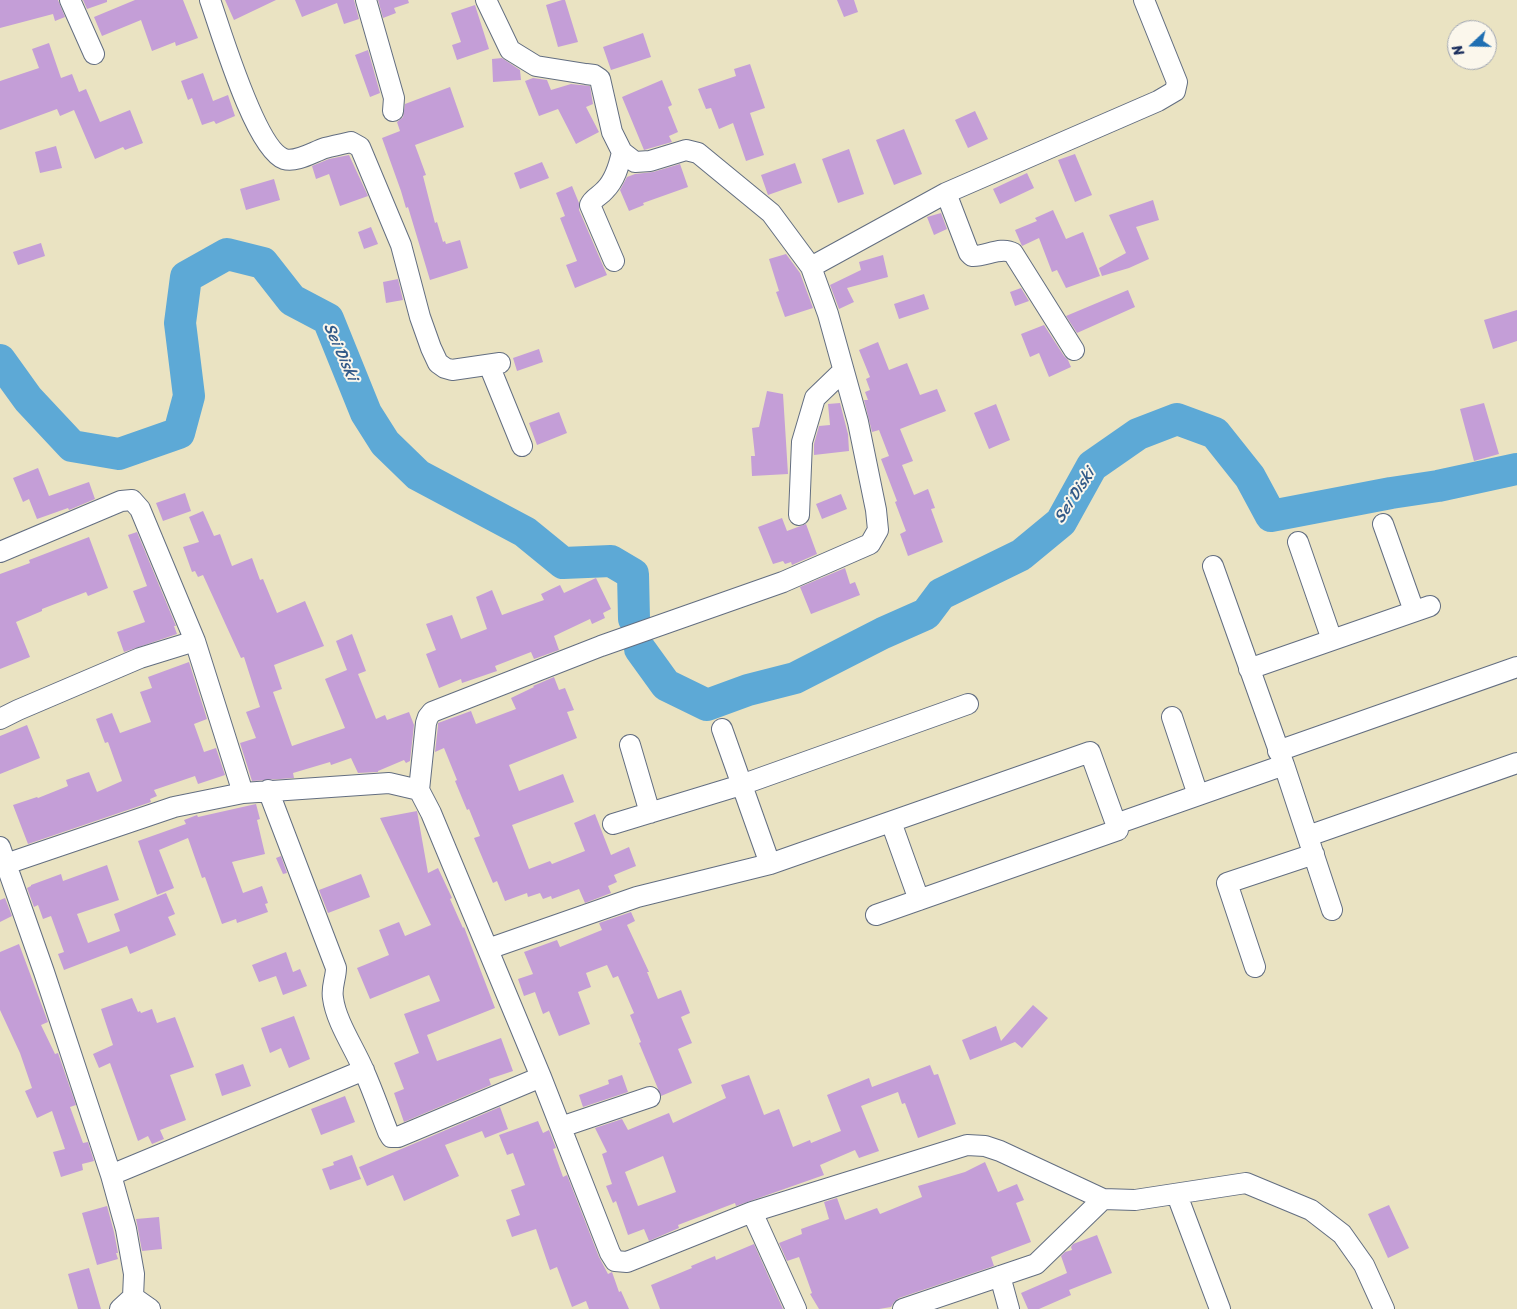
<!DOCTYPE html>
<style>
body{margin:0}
#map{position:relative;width:1517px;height:1309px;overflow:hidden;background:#eae3c2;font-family:Sriracha,sans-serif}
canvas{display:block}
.north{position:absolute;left:1447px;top:20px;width:50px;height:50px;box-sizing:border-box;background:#fbf7ec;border:1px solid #a1a7b3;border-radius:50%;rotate:249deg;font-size:14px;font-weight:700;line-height:20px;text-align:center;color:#1b2f5e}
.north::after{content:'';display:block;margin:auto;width:18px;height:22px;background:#1f6fb2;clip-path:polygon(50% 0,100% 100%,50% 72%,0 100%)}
</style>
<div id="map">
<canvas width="1517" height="1309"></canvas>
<div class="north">N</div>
</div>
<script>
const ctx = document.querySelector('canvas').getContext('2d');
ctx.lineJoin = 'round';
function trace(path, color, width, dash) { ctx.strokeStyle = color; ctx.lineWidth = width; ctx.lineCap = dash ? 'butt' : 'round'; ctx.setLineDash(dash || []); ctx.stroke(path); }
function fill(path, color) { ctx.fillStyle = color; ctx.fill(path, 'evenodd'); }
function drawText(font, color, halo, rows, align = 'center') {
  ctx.font = font + ' Sriracha,sans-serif'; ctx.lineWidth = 4; ctx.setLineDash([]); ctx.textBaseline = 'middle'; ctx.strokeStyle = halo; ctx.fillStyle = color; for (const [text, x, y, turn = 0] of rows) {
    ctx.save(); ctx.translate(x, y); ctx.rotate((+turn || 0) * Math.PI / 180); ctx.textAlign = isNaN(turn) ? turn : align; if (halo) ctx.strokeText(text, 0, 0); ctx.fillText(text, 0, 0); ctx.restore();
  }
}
trace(new Path2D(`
 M0 360 28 399 72 446 119 454 179 433 189 396 180 323 186 277 227 254 263 263 292 300 328 319 366 413 385 443 418 475 525 532 563 563 611 561 633 574 634 619
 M640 649 666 685 707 705 748 690 795 678 883 633 926 614 941 594 1021 555 1061 522 1092 466 1138 434 1177 419 1215 433 1250 477 1271 516 1391 493 1438 486 1517 469`), '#5da9d6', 32);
fill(new Path2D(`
 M0 0H58L65 17 55 21 53 14 0 28Z
 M83 0H107V2L87 9Z
 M135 0H183L198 38 176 46 175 42 152 51 141 20 102 36 94 17Z
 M225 0H276L234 20Z
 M295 0H354L359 19 344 24 337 3 302 17Z
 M378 0H408L409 3 394 8 396 13 383 18Z
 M562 0H565L578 42 558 47 546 5Z
 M837 0H854L858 12 844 17Z
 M475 5 489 49 457 60 452 45 461 42 451 13Z
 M643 33 651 57 611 70 603 47Z
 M49 43 61 78 72 74 79 92 86 89 100 122 130 110 143 143 125 150 123 147 95 159 74 110 60 116 57 109 0 130V81L39 68 32 49Z
 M368 50 380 93 370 97 355 55Z
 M502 58 520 70 521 80 493 82 492 59Z
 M750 64 765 108 750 113 764 155 746 161 733 123 719 129 711 108 706 109 698 89 736 76 734 69Z
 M203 73 213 101 228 95 235 116 216 124 214 121 202 125 192 98 188 100 181 81Z
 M533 78 547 80 551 90 571 84 590 86 593 104 586 107 599 132 576 144 558 109 539 116 525 81Z
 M662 80 672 105 668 107 678 132 669 136 672 142 644 150 622 97Z
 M450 87 464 127 415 145 426 175 423 176 435 223 437 222 443 242 445 241 446 244 460 240 468 268 430 280 408 207 406 208 401 191 382 138 400 131 397 122 403 117 405 104Z
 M975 111 988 139 968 148 955 120Z
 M904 129 922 174 894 185 876 140Z
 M56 146 62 168 40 173 35 152Z
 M849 149 864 194 838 203 822 159Z
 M1075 154 1092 195 1075 202 1058 160Z
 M349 155 368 196 340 206 329 174 316 179 312 166 329 159Z
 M542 162 549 178 520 189 514 173Z
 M795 163 802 183 768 195 761 175Z
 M680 164 688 187 643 203 644 205 629 211 620 190 627 177 635 174 653 172Z
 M1027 173 1034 188 1000 204 993 189Z
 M274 179 280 200 246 210 240 189Z
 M572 186 579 203V210L607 275 575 288 566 265 577 261 560 218 565 216 556 193Z
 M1153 200 1159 220 1136 227 1149 259 1129 268 1102 276 1099 268 1126 253 1109 215Z
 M1053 210 1066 239 1083 232 1100 276 1066 288 1057 270 1052 272 1039 238 1022 246 1015 230 1037 221 1035 218Z
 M941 213 947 229 934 235 927 217Z
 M371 227 378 244 364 249 358 232Z
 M41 243 45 256 18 265 13 252Z
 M786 254 800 273 813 308 785 317 776 292 779 291 769 259Z
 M883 255 888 277 847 288 854 302 839 309 830 285 861 270 859 262Z
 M398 279 403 300 386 303 383 282Z
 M1021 288 1029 301 1015 306 1010 292Z
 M1128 290 1135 307 1077 333 1066 316Z
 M924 294 929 309 899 319 894 304Z
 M1517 310V341L1493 349 1484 320Z
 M1044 325 1064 356 1068 360 1071 367 1049 377 1039 353 1030 357 1021 334Z
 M878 342 889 370 907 363 920 395 937 389 946 411 900 429 913 461 902 465 914 495 928 489 935 508 931 509 943 542 908 556 900 534 906 531 895 502 897 501 881 459 889 456 879 430 872 432 864 400H868L865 392 870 390 866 379 870 377 859 350Z
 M539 349 543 362 517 371 513 358Z
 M767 391 783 394 788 474 752 476 751 456H755L752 428 759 427Z
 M840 403 848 434 849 451 814 455V444L819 426 830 425 828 404Z
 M1484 403 1499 454 1474 461 1460 409Z
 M996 404 1010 440 989 449 974 413Z
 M559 412 567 433 537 445 529 423Z
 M38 468 49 496 89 482 95 499 69 510 68 508 37 519 29 499 23 502 13 478Z
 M185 493 191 511 163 521 156 503Z
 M841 494 847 509 822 519 816 504Z
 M203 511 214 536 220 534 232 566 252 558 260 580 263 579 277 613 305 601 324 646 274 665 282 689 273 692 292 746 345 728 325 679 347 670 336 641 352 634 366 671 358 674 376 719 385 715 387 720 409 712 414 725 410 761 406 763 404 760 378 771V772L358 773 351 758 331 765 330 762 293 773 294 778 252 781 240 743 256 738 246 712 260 707 244 657 241 658 203 575 198 577 195 571 192 572 183 547 199 542 189 517Z
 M782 518 787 531 806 524 817 554 792 565 791 562 785 564 783 561 773 564 758 527Z
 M137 532 176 626H174L177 634 124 652 117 632 145 622 133 591 147 586 128 535Z
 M89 537 108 588 88 596 86 592 42 609V611L16 622 30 657 0 669V574L30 563 29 560Z
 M845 568 850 584 855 582 860 595 811 614 800 587Z
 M596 578 611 609 603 613 605 618 592 624 590 619 554 636 559 650 534 659 531 652 495 666 497 671 462 683 461 679 439 688 426 654 436 650 426 624 452 615 461 639 487 629 476 597 492 590 502 615 544 600 541 594 560 585 564 593Z
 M189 662 207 719 194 724 204 752 216 748 225 775 198 784 195 776 154 790 157 796 150 799 151 802 28 844 13 805 37 797 38 798 68 786 66 780 89 772 97 792 122 781 108 742 105 743 96 719 112 713 120 733 151 722 140 692 152 688 148 677Z
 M554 677 559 690 565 688 574 710 567 712 577 738 509 765 519 791 563 774 574 802 512 825 529 869 550 861 552 864 585 851 574 823 595 814 611 855 629 847 636 866 614 875 617 882 608 886 611 893 585 903 579 889 552 899 551 896 543 899 540 893 528 897 527 893 505 901 497 881 493 883 474 838 480 836 469 809 467 810 455 781 457 780 444 748 435 752 438 726V723L471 711 476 724 516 709 511 698 534 687 533 686Z
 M27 725 40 758 0 774V736Z
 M256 804 260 819 257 820 265 854 232 862 243 893 262 886 268 903 265 904 268 912 237 923 236 919 222 924 205 877 202 878 188 838 159 850 174 888 157 895 138 841 186 824 184 820 197 815 198 817Z
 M417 811 428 873 438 868 452 898 450 899 463 928 464 927 495 1008 427 1035 437 1061 501 1038 513 1071 489 1079 491 1085 404 1122 394 1093 404 1089 394 1063 419 1053 404 1014 440 1001 429 975 370 999 357 968 389 955 379 930 399 922 405 936 431 925 380 818Z
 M281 856 287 873 283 874 276 858Z
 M107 865 119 900 77 914 88 943 120 931 114 914 166 893 175 914 168 917 176 935 130 954 127 946 64 970 58 954 64 952 51 916 43 919 38 905 34 907 27 888 31 886V885L61 874 63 881Z
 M361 874 370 897 328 913 319 890Z
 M5 898 12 916 0 922V900Z
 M631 912 635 921 627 925 649 972H647L658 999 681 990 690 1013 681 1017 692 1043 678 1049 692 1083 661 1096 639 1043 641 1042 630 1015 634 1013 618 976 613 978 607 965 586 973 591 987 578 992 590 1024 559 1036 549 1011 543 1014 535 992 524 996 518 979 533 974 524 952 557 940 560 947 602 930 599 923Z
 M19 944 48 1022 41 1025 55 1054 58 1053 76 1105 70 1107 83 1143 88 1142 94 1161 82 1164 83 1170 61 1177 53 1152 65 1149 52 1111 37 1118 25 1091 32 1088 20 1053 0 1010V952Z
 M286 952 293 972 300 969 307 986 283 995 276 976 259 982 252 965Z
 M132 998 138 1012 140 1011 141 1013 152 1009 157 1023 175 1017 194 1067 170 1075 186 1120 160 1130 164 1139 152 1144 148 1136 138 1141 110 1063 99 1068 93 1054 113 1045 101 1009Z
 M1033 1005 1048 1018 1022 1048 1015 1042 970 1060 962 1040 996 1026 1001 1041Z
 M294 1016 310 1059 289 1068 281 1048 270 1053 261 1028Z
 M243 1064 251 1086 222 1096 215 1074Z
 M930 1065 934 1075 938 1074 956 1124 918 1138 905 1103 902 1104 898 1092 861 1106 879 1151 859 1158 855 1150 820 1165 824 1175 736 1206 735 1203 678 1225 679 1228 649 1241 644 1229 628 1235 616 1201 613 1203 606 1186 612 1184 602 1154 607 1152 595 1128 622 1119 628 1130 669 1113 673 1123 726 1098 721 1085 749 1075 764 1115 779 1109 793 1147 810 1140 811 1143 841 1131 827 1095 869 1078 872 1087ZM663 1156 676 1192 638 1206 625 1172Z
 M622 1075 628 1092 583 1107 579 1095 609 1084 608 1080Z
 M345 1096 355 1122 321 1135 311 1109Z
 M500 1107 508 1129 485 1138 482 1131 445 1145 459 1176 404 1201 393 1175 367 1186 359 1167Z
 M538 1121 543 1133 549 1130 556 1148 553 1149 563 1177 567 1175 599 1257 608 1274 612 1272 619 1292 621 1291 629 1309H589L586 1301 572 1307 557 1267 550 1270 536 1229 512 1237 506 1220 520 1215 511 1190 525 1185 513 1153 507 1155 499 1135Z
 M352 1155 361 1179 330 1190 322 1169 334 1165 333 1162Z
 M985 1162 998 1192 1017 1184 1024 1200 1016 1203 1031 1242 991 1257 994 1266 899 1298 894 1302 891 1307 879 1309H819L810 1294 812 1293 799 1257 787 1261 779 1243 802 1234 801 1229 829 1219 824 1202 837 1198 845 1220 877 1208 880 1214 922 1197 918 1186 965 1172Z
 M1389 1205 1409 1248 1388 1258 1368 1214Z
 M107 1206 114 1232 118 1253H116L118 1259 97 1265 82 1213Z
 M159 1217 162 1249 142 1251 136 1219Z
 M1097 1235 1112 1273 1069 1290 1071 1295 1039 1309H1028L1021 1293 1067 1273 1061 1256 1065 1252 1072 1250 1071 1247 1073 1244Z
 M754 1244 783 1309H660L651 1285 692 1268 691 1266 715 1256 716 1260Z
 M89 1268 101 1309H78L68 1274Z`), '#c49ed7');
const minor = new Path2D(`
 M70 0 94 54
 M210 0C221 31 255 148 284 159 296 163 313 152 325 148 333 146 342 144 351 142L360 147 401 245 420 317 431 348 438 363 445 368 452 370 500 363
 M366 0 394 98 393 111
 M946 193 969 253 972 256C985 257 1001 246 1013 253L1074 350
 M614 261 590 205C593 198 600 196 605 190 615 180 619 166 622 152
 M811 267 946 193 1158 101 1175 91 1177 82 1144 0
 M489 365 522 446
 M799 515 802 442 815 398 843 371
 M1383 524 1414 611
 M1298 542 1332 640
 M0 552 121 501 132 500 140 509 195 641 243 793
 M1249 669 1430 606
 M1172 717 1198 795
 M0 719 18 710 140 658 195 641
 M722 729 770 864
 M630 745 650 813
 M1278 751 1517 667
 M1284 765 1332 910
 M268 790 336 968C336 978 331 987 333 998 336 1022 355 1049 364 1071 373 1091 380 1112 388 1132L391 1137H398L541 1077
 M419 790 426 723 428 717 432 712 601 646 783 582 870 544 878 530 876 510 858 422 828 314 811 267 771 213 698 153 686 150 650 161 635 162 622 152 612 132 600 79 594 75 586 74 536 66 510 50 486 0
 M891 822 919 900
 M613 824 741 785 968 704
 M1308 836 1517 763
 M0 847 6 864 174 807 243 793 389 783 419 790 431 813 541 1077 610 1253 615 1261 627 1262 752 1212 967 1145 985 1146 1000 1151 1103 1199 1135 1200 1246 1183 1311 1210 1342 1234 1364 1265 1384 1309
 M6 864 44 972 111 1175 126 1229 134 1274 133 1297 120 1309
 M876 915 1118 830 1116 824 1284 765 1213 566
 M488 949 637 897 770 864 1090 752 1116 824
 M1255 967 1227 883 1314 854
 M561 1127 650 1097
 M111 1175 364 1070
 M1177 1195 1220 1309
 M752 1212 796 1309
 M1000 1276 1009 1309
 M133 1297 150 1309
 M903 1309 1036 1264 1103 1199`);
trace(minor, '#636e81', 22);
trace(minor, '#fff', 20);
drawText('italic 16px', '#325a88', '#fbf7ec', [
 ["Sei Diski",340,352,66],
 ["Sei Diski",1075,496,-57]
]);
</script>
